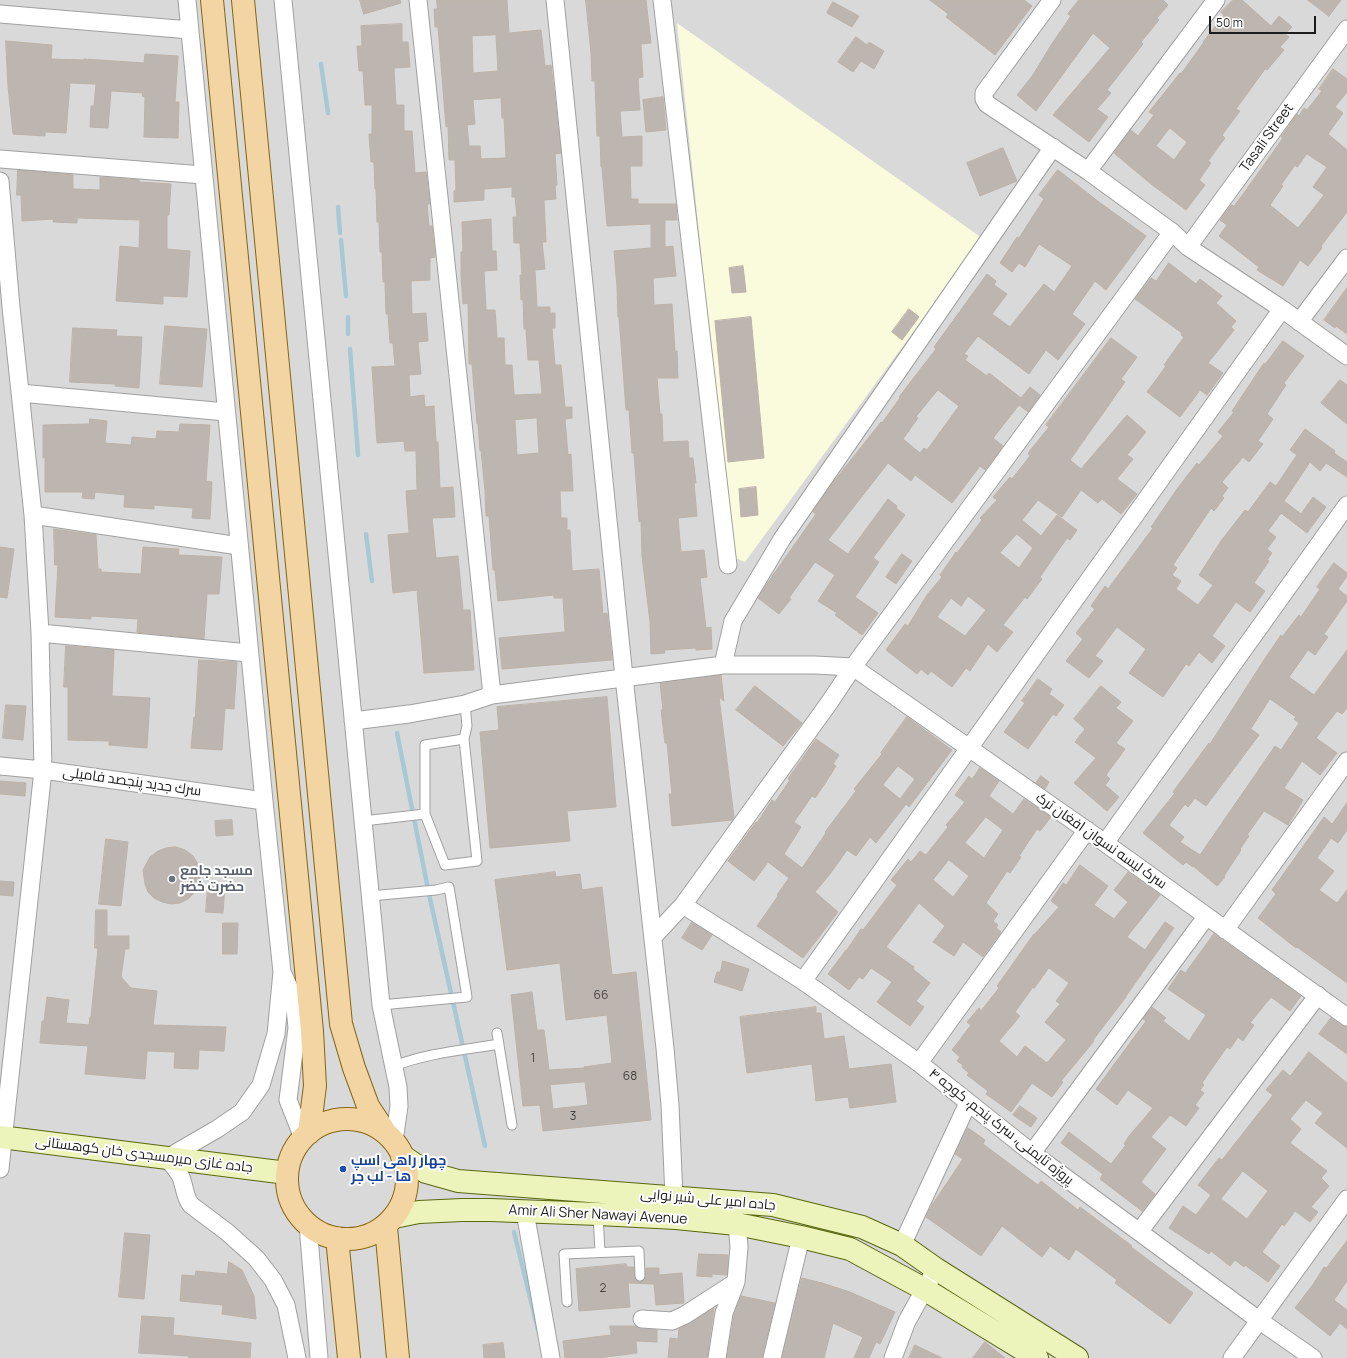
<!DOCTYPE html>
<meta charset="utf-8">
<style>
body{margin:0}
#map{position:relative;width:1347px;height:1358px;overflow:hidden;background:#edeae3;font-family:Manrope,sans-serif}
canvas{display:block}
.scale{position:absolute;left:1209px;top:16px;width:107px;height:18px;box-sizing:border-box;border:2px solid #1c1c1c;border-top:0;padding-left:5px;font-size:12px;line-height:14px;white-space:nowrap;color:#1c1c1c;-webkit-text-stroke:3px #fff;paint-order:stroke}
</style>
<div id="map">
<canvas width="1347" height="1358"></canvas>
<div class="scale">50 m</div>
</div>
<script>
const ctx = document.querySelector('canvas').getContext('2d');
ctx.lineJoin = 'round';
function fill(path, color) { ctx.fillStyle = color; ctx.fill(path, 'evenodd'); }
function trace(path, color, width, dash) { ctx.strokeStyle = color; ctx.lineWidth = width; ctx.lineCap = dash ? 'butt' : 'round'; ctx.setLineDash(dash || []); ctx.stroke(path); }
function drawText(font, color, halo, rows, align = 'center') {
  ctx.font = font + ' Manrope,Cairo,sans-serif'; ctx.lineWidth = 4; ctx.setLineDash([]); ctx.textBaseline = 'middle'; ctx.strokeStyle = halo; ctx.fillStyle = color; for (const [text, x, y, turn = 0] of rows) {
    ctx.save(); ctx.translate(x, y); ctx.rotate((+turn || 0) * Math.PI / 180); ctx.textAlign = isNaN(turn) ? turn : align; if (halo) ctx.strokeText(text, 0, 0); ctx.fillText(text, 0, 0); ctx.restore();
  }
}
fill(new Path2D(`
 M0 0H1347V1358H0Z`), '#dad9d9');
fill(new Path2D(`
 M677 23 982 238 745 562 733 557Z`), '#fafbdd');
trace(new Path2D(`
 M321 64 328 113
 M338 207 340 233
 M341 240 346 296
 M348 317V334
 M350 349 358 455
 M366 534 372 581
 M397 733 429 894 485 1146
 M514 1232 538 1330`), '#a7c9d6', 4.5);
const building = new Path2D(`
 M360 0H400L401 3 364 14Z
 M437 0H507L509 33 541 30 545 66 551 65 561 153 555 154 557 185 555 186 556 199 544 200 546 242H542L545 269 535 270 537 307H550V313H555V328H552L555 365H561L565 407H572V418L565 419 568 455 571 454 573 491H560L561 518H567V530H570L572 571 599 569 603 614 607 613 612 660 502 669 499 638 565 632 563 598H554V595L498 601 495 570H493L489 516H486L485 491 481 450 480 451 478 424H477L472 364H469L468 303 463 304 461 276V252H463L462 222 491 219 492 251H496L497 270 484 271 486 310H495L497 338H504L505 365H512L514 394 515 395 542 394 539 360H528L526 329H524L523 299 521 300 520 275H522L520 243H514L513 217H517L515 197H512V187L484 189V200L454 202V191L456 190 455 160H449L448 126 446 127 438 27H435L434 9H437ZM496 35 498 71 473 73 472 36ZM501 98 502 118H504L506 158 481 159 480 146H469L467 125 475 124 473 100ZM537 418 539 453 517 455 515 420Z
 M586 0H646L651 43 641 44 643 77 638 78 640 110 620 111 622 137 642 136V166H630L631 199H638V204H676L677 220H665V247L673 246 676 276 653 278 654 305 672 304 675 351H677L678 378H657L660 414H662L663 442 688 441 689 458H693L696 483H694L697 516 678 518 681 552 704 550 707 577 700 578 706 628 711 627 712 649 696 650V648L664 650 665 653 651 654 650 622 642 556 641 521 639 522 634 453H632L631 438 629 410H626L619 317H618L617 287 614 251 651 248V224L607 226 602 167H601L600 136H597L595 81H592L591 53Z
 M930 0H1024L1032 6 995 55 946 17 948 14Z
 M1079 0H1163L1168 5 1157 18 1159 20 1141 42 1143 44 1107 90 1111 93 1097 109 1108 117 1089 142 1053 115 1110 48 1093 33 1036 111 1017 95 1033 75 1051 45 1071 16 1068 14Z
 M1233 0H1242L1271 26 1279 16 1292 27 1285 34 1289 37 1280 47 1284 50 1267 70 1265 69 1236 109 1240 111 1222 135 1225 138 1208 161 1211 163 1199 180 1205 185 1186 210 1151 184 1114 153 1131 130 1138 136 1154 115 1149 112 1180 73 1181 74 1204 42H1203L1224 15 1221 12ZM1170 128 1187 142 1174 160 1156 146Z
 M1308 0H1341L1329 16Z
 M833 2 859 16 852 27 827 13Z
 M402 24V42H408L410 67 394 68 396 105H404V131H412L415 173 426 172 430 204H427L429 226H432L435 257 430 258V280L411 281 412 314 426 313 428 341 418 342 421 374 409 375 410 397 424 395 425 407 434 406 436 442H438L440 488 453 487 455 517 432 518 436 558 458 556 463 610H470L474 670 424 673 417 590 393 593 388 535 409 533 406 491 417 490 416 451H405L404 441 377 443 372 367 395 366 393 343H390L388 314H386L385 282H383L382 252H380L379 222H377L376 189H375L374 162H371L369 134H372V105H365L363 71H359L357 46H362L361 26Z
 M856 37 867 45 869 42 884 51 874 69 861 61 853 72 838 62Z
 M6 41 52 45 51 59 84 60V59L144 63 145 54 178 56 175 102H179L178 138 144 137 145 97 142 96 143 93 111 91 108 128 90 127 91 106H94L96 84 70 83 66 133 45 132V136L13 134 8 86Z
 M1333 69 1347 79V92L1335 107 1343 113 1328 134 1347 150V212L1321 246 1322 248 1308 266 1300 260 1283 286 1257 270 1259 267 1219 236 1227 225 1220 220 1231 205 1234 206 1244 193 1283 138 1281 137 1297 114 1299 116 1304 108 1307 110 1322 91 1319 89ZM1307 154 1327 167 1313 187 1324 195 1298 228 1270 205 1283 186 1281 185 1295 165 1297 167Z
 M663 97 666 130 646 132 643 100Z
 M1003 148 1017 181 980 196 967 163Z
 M18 170 73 175V189L100 190V177L139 180V182L171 184 169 215H167V249L190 251 187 297 163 296V304L116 301 120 246 139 248 140 220 77 218V223L53 222 54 219 22 221 21 195H17Z
 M1058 170 1099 202 1146 236 1106 290 1095 281 1072 314 1085 324 1058 360 1046 350 1029 374 978 336 964 354 968 356 965 360 987 376 989 373 1021 398 1030 387 1040 395 1028 412 1019 405 993 438 1003 446 985 470 980 466 952 503 915 475 911 481 888 463 828 540 848 554 888 499 897 506 896 508 905 515 873 558 879 562 855 597 878 613 862 635 835 615 837 613 818 601 835 575 815 562 789 598 791 599 779 614 758 598 766 585 816 514 813 512 828 489 881 422 882 423 900 398 899 397 936 349 934 347 987 274 996 281 994 285 1007 294 992 314 1010 327 1044 284 1054 292 1072 266 1039 244 1025 267 1019 263 1012 272 1000 263 1017 237 1019 238 1044 199 1039 195ZM938 390 959 406 927 450 924 448 920 453 903 439 918 418 916 417Z
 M1169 263 1196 284 1200 279 1222 296 1216 303 1236 321 1231 327 1234 330 1208 363 1223 373 1207 395 1200 390 1180 417 1147 392 1166 366 1164 365 1184 337 1181 335 1182 333 1135 299 1151 278 1156 281Z
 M743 266 746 292 732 293 729 268Z
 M1347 288V334L1336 326 1335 328 1324 320Z
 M909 309 919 317 902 340 892 332Z
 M751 317 764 458 728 462 715 321Z
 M165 326 207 329 202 387 160 384Z
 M73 328 117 330 116 336 142 337 139 388 115 386V384L70 382Z
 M1111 338 1137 357 1121 379 1125 382 1070 460 1081 469 1127 415 1146 432 1127 455 1133 459 1117 479 1137 494 1121 514 1102 499 1098 503 1081 490 1062 517 1038 500 1022 520 1041 536 1057 515 1077 530 1070 540 1067 538 1040 577 1042 579 1027 599 1025 597 1003 625 1013 632 997 652 988 644 970 671 966 668 952 687 931 671 928 675 921 669 917 674 886 650 905 624 908 626 927 595 942 577 940 575 956 552 957 553 982 520 980 518 997 500 993 497 1010 477 1012 479 1030 456 1028 453 1049 427 1046 425ZM1017 534 1033 548 1019 568 1000 553ZM968 596 986 610 965 636 937 617 951 598 961 606Z
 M1283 341 1304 356 1284 383 1286 385 1267 414 1273 419 1258 441 1263 444 1249 462 1243 457 1222 482 1228 488 1222 496 1224 498 1214 511 1211 508 1173 565 1177 568 1172 575 1181 581 1176 589 1198 605 1213 585 1199 575 1221 541 1245 510 1248 512 1270 482 1276 486 1297 455 1290 450 1305 429 1335 451 1334 453 1347 462V477L1326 463 1320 471 1310 462 1284 501 1301 514 1313 497 1326 507 1307 533 1281 513 1268 531 1276 537 1267 549 1272 553 1267 560 1269 561 1254 583 1265 591 1250 612 1236 602 1212 636 1225 646 1212 663 1199 652 1189 666 1186 664 1163 697 1129 673 1146 649 1117 627 1095 656 1103 661 1089 678 1066 661 1083 639 1076 633 1095 609 1091 606 1105 586 1108 589 1153 528 1151 527 1177 489 1197 463 1199 465 1223 436 1218 432 1234 412 1232 411 1264 363 1265 364Z
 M1340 380 1347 385V424L1321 403Z
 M90 419 107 421 105 443 131 445 132 437 156 439 157 431 179 432 180 424 210 425 206 481 212 482 210 519 192 518 193 508 154 505V509L124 507 125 495 95 492 94 499 82 498 83 492H45V457L43 458V425L89 424Z
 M756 487 758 515 741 517 739 489Z
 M54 529 96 535 98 569H101V572L141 574 143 547 179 549 178 555 222 557 219 594H207L204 639 137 632 138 619 91 616V619L55 617 58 565H55Z
 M0 547 14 549 7 598 0 597Z
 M902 554 912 561 896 584 886 577Z
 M1334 563 1347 573V576L1338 589 1347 596V601L1324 634 1328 637 1315 655 1308 650 1289 677 1314 695 1347 650V708L1342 714 1337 711 1316 738 1337 753 1320 775 1302 761 1284 788 1303 800 1288 825 1264 811 1247 835 1249 836 1240 849 1241 850 1224 876 1225 877 1217 886 1193 866V867L1186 862 1183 865 1143 833 1175 793 1173 792 1209 743 1210 744 1264 660 1281 635 1282 637 1299 615 1301 617 1320 589 1317 587ZM1270 699 1296 717 1294 719 1299 723 1281 750 1275 746 1200 855 1180 842 1184 837 1169 825 1185 804 1188 807 1195 798 1206 806 1259 735 1251 729Z
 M66 646 114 650 112 696 150 698 147 748 109 745V741L68 740V687H64Z
 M199 660 237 662 234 709 225 708 222 750 191 748 194 717H195Z
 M721 675 724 701 719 697 734 817 732 820 672 826 669 794H672L667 743H665L661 710H663L660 683Z
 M1038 679 1052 689 1049 694 1064 705 1056 716 1053 714 1028 749 1004 732 1025 703 1022 701Z
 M755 686 802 723 783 746 736 710Z
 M1101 686 1121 702 1116 708 1133 721 1116 743 1125 749 1106 775 1110 779 1105 785 1119 797 1107 811 1074 783 1096 758 1075 742 1085 729 1074 719Z
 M607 697 616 807 567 811 570 841 490 848 480 732 499 730 497 707Z
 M6 705 26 706 23 740 3 738Z
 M907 717 952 750 909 807 906 804 876 843 870 837 856 856 847 850 830 874 815 892 838 912 803 958 757 926 778 896 777 895 789 878 768 862 754 881 728 861 756 822 757 823 772 800 775 802 790 780 788 779 816 739 839 755 833 764 836 766 826 782 815 798 812 796 794 822 801 827 784 854 802 868 826 833 825 832 856 791 854 789 882 754 881 753ZM898 766 915 779 900 799 883 785Z
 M980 768 999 781 989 796 1013 814 1024 799 1051 817 1040 831 1037 829 1019 856 1021 857 1010 873 1007 871 986 903 998 914 993 921 998 925 996 928 1001 932 983 957 963 942 954 956 933 942 945 926 919 903 886 947 914 967 913 969 930 983 916 1001 924 1007 910 1026 877 1002 892 982 871 968 863 979 859 977 849 990 828 974 846 950H847L861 929 863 930 897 885 891 880 908 859 911 862 920 851 926 855 948 827 946 825 965 802 955 795 969 776 972 779ZM986 817 1003 830 984 858 965 843ZM949 860 969 876 953 897 933 880Z
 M1041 776 1049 782 1045 789 1036 783Z
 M0 781 26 783 25 796 0 794Z
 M1347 803V830L1338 843 1331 838 1317 858 1334 871 1319 890 1337 903 1347 890V983L1297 947 1296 948 1258 918 1276 894 1272 890 1324 817 1332 824Z
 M232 820 233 835 216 836 215 821Z
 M106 839 128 842 121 906 99 904Z
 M176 847 185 850 193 856 198 864 200 874 198 889 188 899 180 903 171 904 162 902 154 898 148 892 145 884 143 870 150 857 158 851 166 848Z
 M1080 865 1108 886 1094 905 1114 919 1128 902 1114 890 1128 872 1160 895 1127 937 1145 950 1165 922 1174 928 1126 996V997L1093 1040 1094 1041 1061 1081 1063 1082 1052 1097 1032 1083 1011 1112 986 1094 988 1091 967 1075 969 1073 962 1067 963 1065 957 1061 960 1057 952 1050 971 1025 967 1022 979 1008 981 1011 999 988 997 986 1034 934V935L1059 907 1051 901 1063 883 1066 885ZM1049 968 1069 983 1056 1001 1060 1004 1045 1022 1066 1040 1047 1063 1025 1046 1017 1057 999 1041 1020 1016 1015 1012 1033 987 1034 988Z
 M555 872 556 877 580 874 582 890 602 887 612 975 636 972 651 1120 543 1131 540 1105 523 1106 511 995 532 992 537 1030H544L549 1070 584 1068V1067L612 1063 607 1015 566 1020 560 963 507 970 495 880ZM585 1082 588 1105 553 1109 550 1085Z
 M0 881 14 882 13 896 0 895Z
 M208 885 225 886 223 913 206 912Z
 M96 910H107V936H129V949H125L121 977 131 988 157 991 153 1025 226 1027 224 1051 199 1050 198 1069 174 1068 175 1052 147 1051 145 1079 85 1074 88 1046 40 1043 42 1021H44L47 997 69 1000 66 1023 89 1025 90 1017H91L98 948H95Z
 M692 922 712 935 702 950 682 938Z
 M223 923H238L237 954H223Z
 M1214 934 1301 996 1290 1011 1271 997 1250 1023 1254 1025 1243 1041 1238 1037 1230 1049 1227 1047 1202 1083 1204 1085 1200 1090 1204 1093 1195 1105 1199 1108 1186 1126 1170 1115 1151 1137 1166 1149 1141 1182 1155 1194 1142 1211 1100 1179 1103 1174 1061 1143 1069 1132 1111 1164 1126 1145 1124 1144 1129 1136 1153 1108 1128 1090 1117 1105 1096 1089 1146 1021 1143 1019 1152 1007 1166 1018 1163 1021 1189 1041 1206 1015 1168 989 1181 970 1185 973Z
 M723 961 749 969 742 991 714 982 717 972H720Z
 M816 1007V1013H821L824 1039 844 1036 849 1069 891 1064 896 1102 850 1108 848 1097 816 1101 812 1064 747 1073 740 1017Z
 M1331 1018 1341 1025 1347 1027V1054L1319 1034Z
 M1309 1052 1347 1083V1148L1315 1123 1323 1113 1306 1100 1290 1119 1301 1129 1290 1143 1327 1171 1321 1178 1329 1186 1311 1207 1318 1212 1310 1222 1295 1211 1284 1226 1282 1224 1262 1252 1280 1266 1268 1282 1245 1265 1244 1267 1235 1260 1230 1266 1211 1251 1209 1254 1169 1228 1183 1206 1196 1215 1211 1195 1198 1185 1219 1158 1222 1160 1273 1095 1266 1090 1283 1070 1290 1076ZM1243 1171 1268 1191 1247 1219 1221 1199Z
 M1020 1106 1037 1118 1031 1127 1013 1115Z
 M968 1128 985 1140 983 1144 1038 1185 1041 1181 1078 1210 1080 1207 1132 1246 1131 1247 1193 1293 1170 1324 1115 1283 1117 1280 1076 1249 1069 1260 1050 1246 1042 1257 1002 1226 981 1256 926 1217 932 1205 963 1159 955 1154Z
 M125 1233 150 1235 144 1299 119 1297Z
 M1347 1241V1281L1334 1300 1347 1310V1329L1340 1323 1330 1336 1295 1308 1314 1283 1324 1267 1326 1268Z
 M699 1254 728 1255 727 1275 712 1274V1277L697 1276Z
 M229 1262 242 1270 254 1296 256 1319 222 1314 223 1305 180 1301 182 1275 195 1276 196 1271 227 1274Z
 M626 1264 627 1267H634L635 1279 640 1282 645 1278 646 1268H659V1275L682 1273 684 1303 656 1305 654 1284 628 1283 630 1307 579 1311 576 1269Z
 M802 1278 822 1283 850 1292 895 1312 880 1344 876 1342 869 1358H854L863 1337 833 1323 824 1358H782Z
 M741 1296 775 1303 762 1358H727L734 1316Z
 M714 1308 707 1358H668L670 1338 678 1339 679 1329 690 1323Z
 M142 1316 174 1318 173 1335 251 1343 250 1358H189V1356L139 1353Z
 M610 1326H636L641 1329 657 1330V1342L636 1341 637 1353 598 1358H565L563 1341 611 1335Z
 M985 1342 1005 1358H973Z
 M503 1343 505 1358H484L483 1345Z
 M915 1345 942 1358H909Z`);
fill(building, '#bdb6b0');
trace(building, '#bdb2a7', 1);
const service = new Path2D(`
 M464 739 477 861 445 865 425 814V745Z
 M464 739 467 726 465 704
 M363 821 425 814
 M370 896 436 890 449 887 467 997 381 1005
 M497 1033 512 1125
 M394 1066C428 1053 464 1050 499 1044
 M598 1214 600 1252
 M567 1302 564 1254 639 1251 640 1276`);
const minor = new Path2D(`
 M187 0 264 801 282 972 276 1034 261 1085 242 1112 217 1129 167 1158C171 1163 176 1169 180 1175 185 1185 184 1197 191 1205L227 1232 256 1258 273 1280 286 1305 297 1358
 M283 0 381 1005 398 1087 399 1106 394 1141
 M418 0 492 695
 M555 0 624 677 665 1048 670 1105 674 1197
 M662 0 728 565
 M1052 0 984 93V99L987 104 1088 171 1172 232 1188 247 1282 309 1347 356
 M0 14 190 30
 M0 159 203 175
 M1088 171 1216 0
 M0 181 11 307 33 515 40 633 43 770 0 1169
 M1188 247 1347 29
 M1299 322 1347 258
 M20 393 226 412
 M33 515 239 546
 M40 633 249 653
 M723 665 733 621 782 539 1053 147
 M353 721 409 714 465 704 492 695 723 665H815L853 667 1105 843 1347 1017
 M0 766 43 770 264 801
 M1105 843 1347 505
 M683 905 803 981 919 1063 1032 1153 1260 1321 1313 1358
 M1225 930 1347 761
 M653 937 683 905 829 703 853 667 1172 232
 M282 972 294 998 297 1028 288 1100 303 1138
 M803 981 1282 309
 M919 1063 1087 830
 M1032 1153 1206 917
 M525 1212 551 1358
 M308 1225 319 1358
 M1139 1232 1318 995
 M902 1245 968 1103
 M642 1319 672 1321 685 1315 736 1282
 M717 1358 724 1313 736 1282 739 1247 737 1224
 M772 1358 801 1237
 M893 1358 907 1321 936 1269
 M1232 1358 1347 1199`);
const secondary = new Path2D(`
 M0 1137 287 1173
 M402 1156 426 1172 458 1181 773 1205 862 1227 902 1245 936 1269 1077 1358
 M394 1217 419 1212 462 1210H490L598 1214 676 1218 737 1224 801 1237 850 1249 924 1289 1037 1358`);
const primary = new Path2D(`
 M212 0 312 1031 315 1086 309 1133
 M243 0 341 1024 354 1068 368 1106 385 1132
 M287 1179a60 60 0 1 1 120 0a60 60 0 1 1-120 0Z
 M386 1227 398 1358
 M337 1238 349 1358`);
trace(service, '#a0a0a0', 11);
trace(minor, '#a0a0a0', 19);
trace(secondary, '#58680f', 24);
trace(primary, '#87660e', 24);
trace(service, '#fff', 9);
trace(minor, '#fff', 17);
trace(secondary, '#ecf3bb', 22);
trace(primary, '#f2d5a2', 22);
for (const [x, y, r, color] of [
 [172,879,4,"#6b7280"],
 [343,1169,4,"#1a4fb4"]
]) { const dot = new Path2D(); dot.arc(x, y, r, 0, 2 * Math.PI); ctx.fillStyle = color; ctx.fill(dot); trace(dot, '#fff', 1.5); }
drawText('12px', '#444241', null, [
 ["66",601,996],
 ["1",533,1059],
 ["68",630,1077],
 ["3",573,1117],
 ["2",603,1289]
]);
drawText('14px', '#1c1c1c', '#fff', [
 ["Tasali Street",1267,138,-54],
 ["سرك جدید پنجصد فامیلی",132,782,8],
 ["سرک لیسه نسوان افغان‌ ترک",1101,841,35],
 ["پروژه تایمنی، سرک پنجم، کوچه ۴",1001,1127,38],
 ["جاده غازی میرمسجدی خان کوهستانی",144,1155,7],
 ["جاده امیر علی شیر نوایی",708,1200,5],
 ["Amir Ali Sher Nawayi Avenue",598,1215,3]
]);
drawText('bold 14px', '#5b616d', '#fff', [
 ["مسجد جامع",180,871],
 ["حضرت خضر",180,887]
], 'left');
drawText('bold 14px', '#164399', '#fff', [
 ["چهار راهی اسپ",351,1161],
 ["ها - لب جر",351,1177]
], 'left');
</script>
